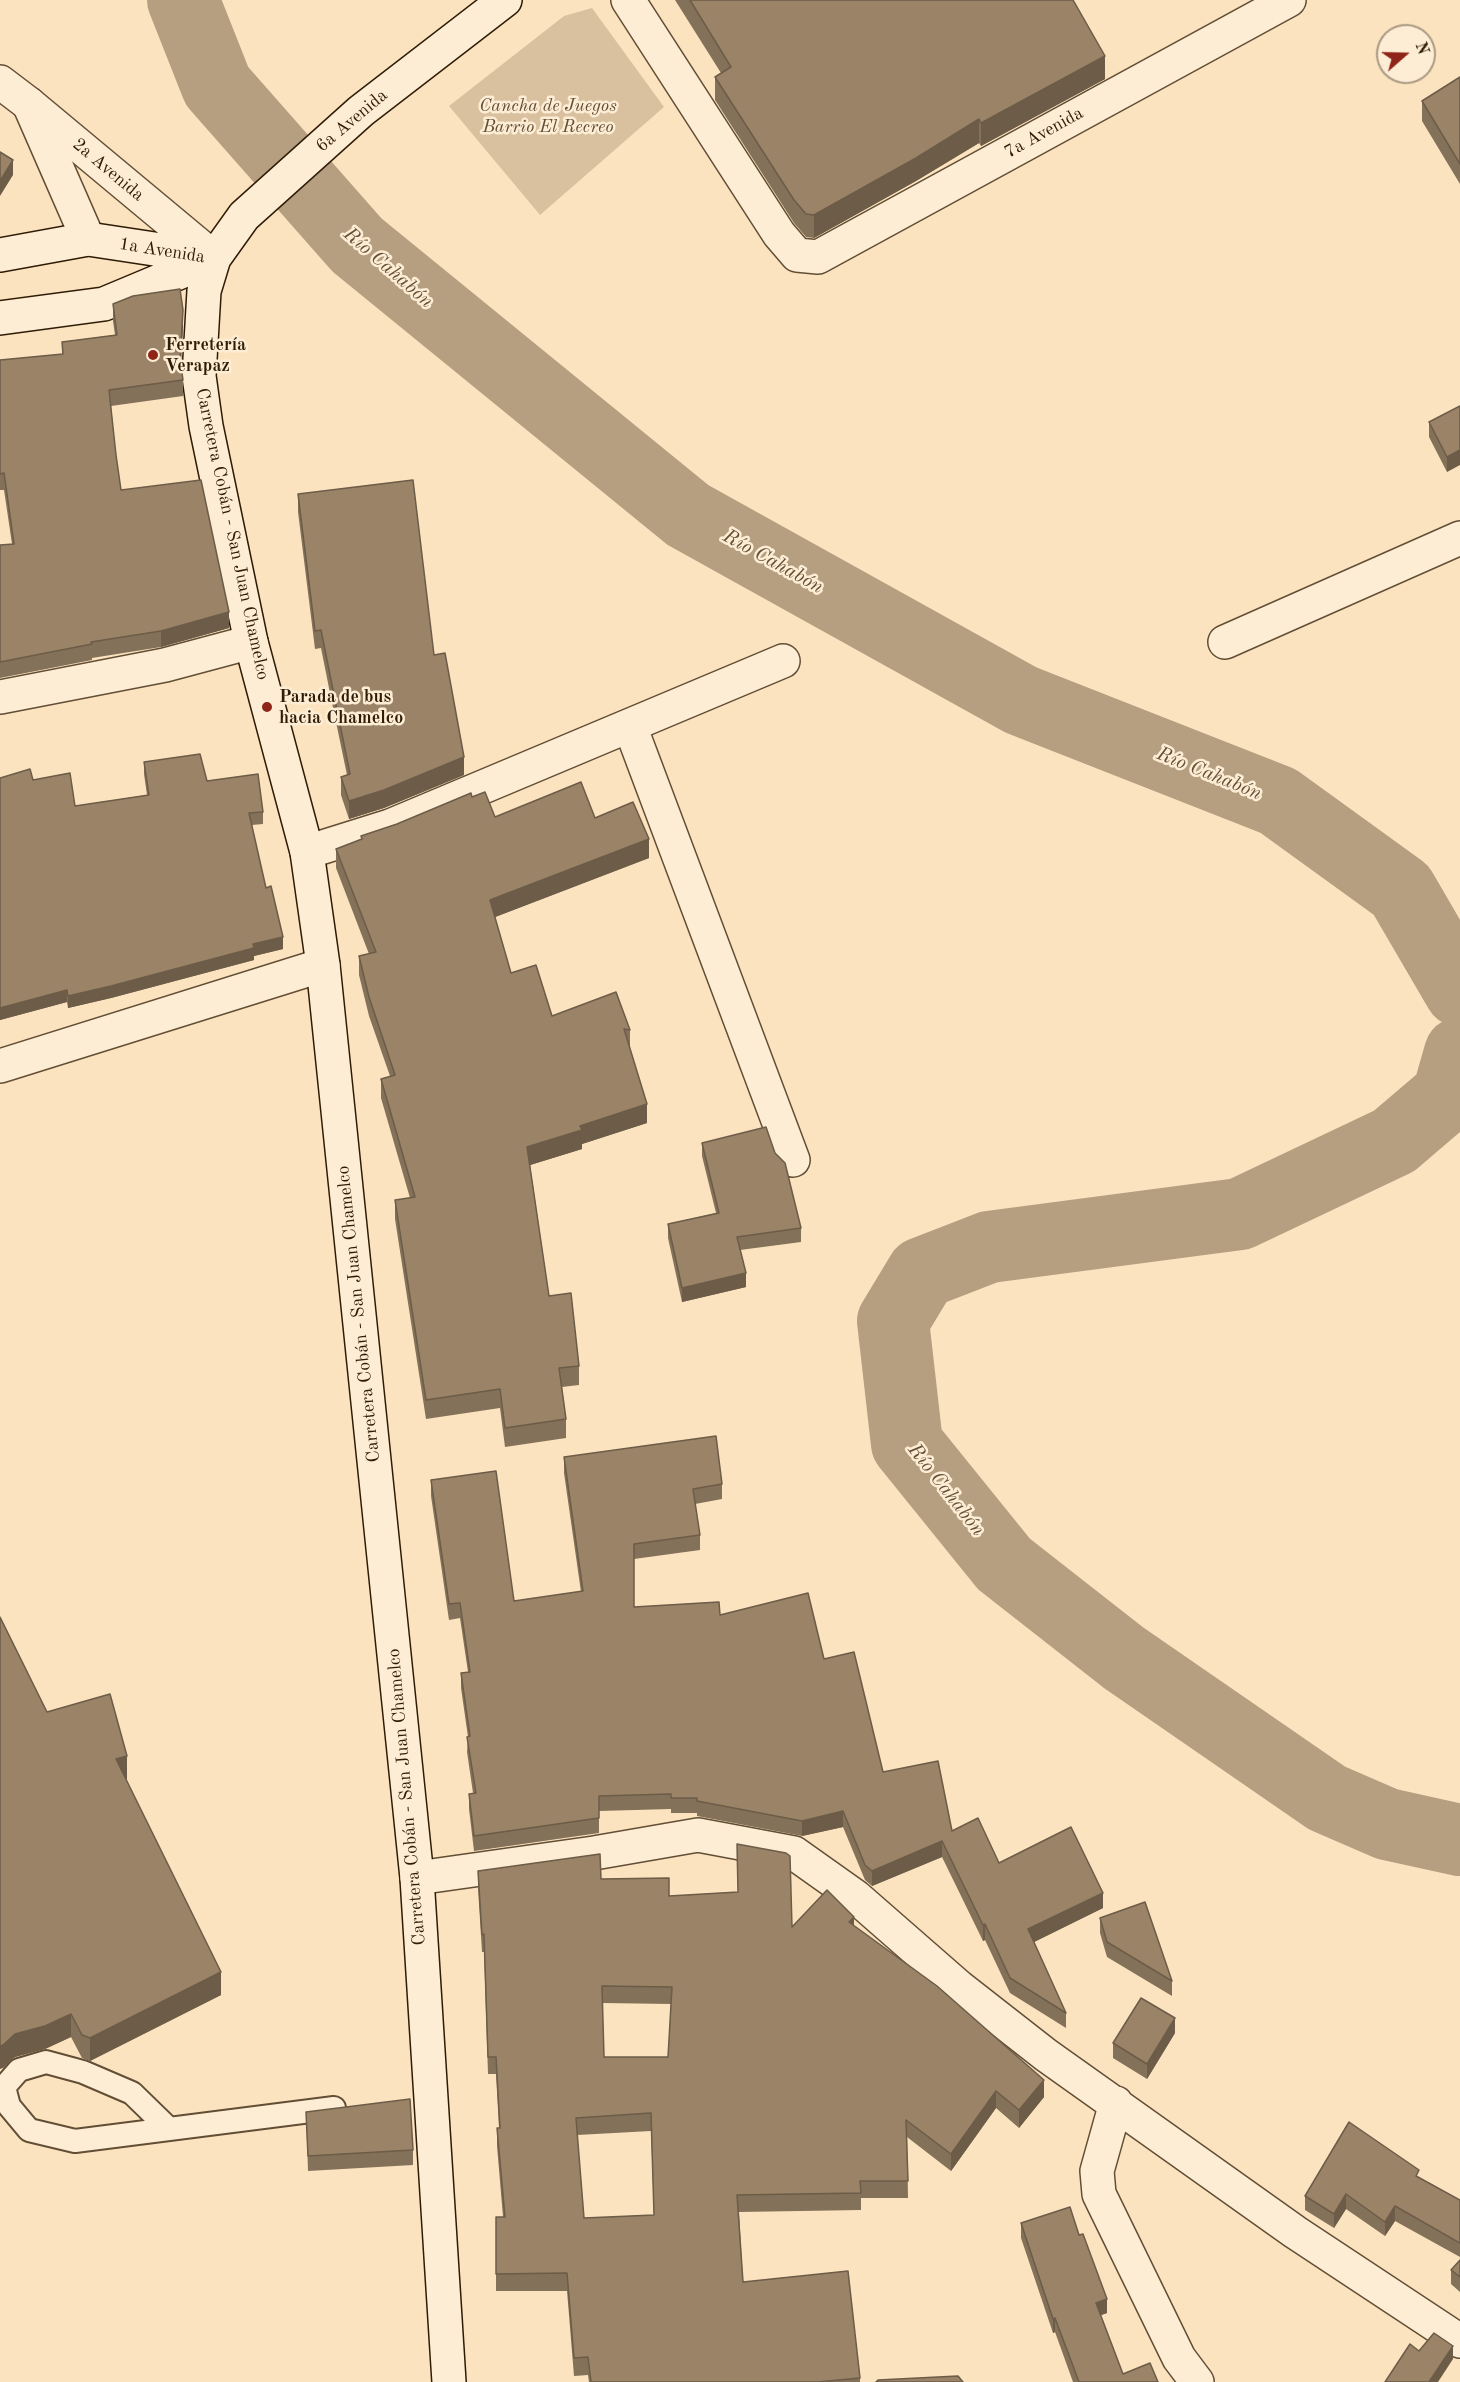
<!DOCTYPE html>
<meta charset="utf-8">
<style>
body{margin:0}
#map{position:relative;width:1460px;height:2382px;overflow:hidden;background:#fce3bf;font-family:"Old Standard TT",serif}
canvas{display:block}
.north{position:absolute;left:1376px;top:24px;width:60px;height:60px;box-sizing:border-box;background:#fdedd5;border:2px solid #ab9983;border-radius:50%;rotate:70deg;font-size:16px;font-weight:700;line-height:24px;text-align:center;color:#2f1c07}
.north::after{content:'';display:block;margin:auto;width:21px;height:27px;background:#8f2418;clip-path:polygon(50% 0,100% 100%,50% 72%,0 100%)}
</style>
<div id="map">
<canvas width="1460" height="2382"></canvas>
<div class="north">N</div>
</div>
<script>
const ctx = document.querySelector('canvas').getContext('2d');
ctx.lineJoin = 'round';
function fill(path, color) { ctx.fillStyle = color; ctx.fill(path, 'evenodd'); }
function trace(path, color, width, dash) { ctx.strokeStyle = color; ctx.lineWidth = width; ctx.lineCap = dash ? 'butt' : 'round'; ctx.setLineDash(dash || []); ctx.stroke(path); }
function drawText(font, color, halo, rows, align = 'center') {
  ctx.font = font + ' "Old Standard TT",serif'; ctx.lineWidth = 5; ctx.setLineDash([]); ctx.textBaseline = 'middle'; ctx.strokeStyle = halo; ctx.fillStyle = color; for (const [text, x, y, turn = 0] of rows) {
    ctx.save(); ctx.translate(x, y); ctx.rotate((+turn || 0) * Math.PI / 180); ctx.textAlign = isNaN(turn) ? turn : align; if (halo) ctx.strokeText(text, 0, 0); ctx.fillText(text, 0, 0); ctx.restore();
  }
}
fill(new Path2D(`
 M592 8 664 107 540 215 449 106 564 16Z`), '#d9c1a0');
trace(new Path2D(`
 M183 0 217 86 357 245 688 515 1021 700 1278 801 1401 890 1460 991
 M1460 1053 1448 1095 1394 1141 1240 1214 989 1247 922 1273 893 1321 907 1444 1004 1564 1124 1658 1327 1798 1387 1824 1460 1840`), '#b69f80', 72);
const service = new Path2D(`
 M169 2129 132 2093 83 2072 46 2062 19 2070 4 2087 9 2106 29 2130 75 2141 334 2108`);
const minor = new Path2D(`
 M628 0 779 234 797 255 818 257 1289 0
 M0 82 29 104 214 258
 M1225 642 1460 538
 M0 697 165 665 251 642
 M630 726 793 1160
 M307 852 390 826 783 661
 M0 1066 323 965
 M417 1878 594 1853 698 1835 794 1853 856 1897 959 1987 1046 2055 1295 2232 1460 2341
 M1116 2103 1097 2171 1099 2194 1179 2358 1197 2382`);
const tertiary = new Path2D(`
 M29 104 88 239`);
const secondary = new Path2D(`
 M0 255 88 239 214 258
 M0 318 104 304 214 258
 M449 2382 417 1878 323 965 307 852 251 642 206 426 199 376 204 291 214 258 244 216 361 111 505 0`);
trace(service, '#624e35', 26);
trace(minor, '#624e35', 36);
trace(tertiary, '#624e35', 36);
trace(secondary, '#2f1c07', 36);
trace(service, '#fdedd5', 22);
trace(minor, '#fdedd5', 33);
trace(tertiary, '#fdedd5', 33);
trace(secondary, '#fdedd5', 33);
fill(new Path2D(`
 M675 0H1073L1105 79 981 146 979 143 916 181 814 238 806 237 794 223 715 100V77L721 73Z
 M1460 77V184L1422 121V101Z
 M113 304 183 326 181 364 183 380V396L111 406 116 455 121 490 229 628 161 647 92 658V660L0 678V545L12 544 4 490H0V360L62 354V342L115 335 113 321Z
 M1460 406 1447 472 1429 437V422Z
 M298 494 434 655 464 775 384 808 349 819 341 795V777L347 775 331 698 321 648 315 649 298 512Z
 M144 762 207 781 263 812V824L252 825 266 888 283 949 254 956V960L111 998 68 1008 67 1002 0 1020V778L33 780 75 806 147 795 144 774Z
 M472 797 495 817 595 818 649 858 495 917 511 973 552 1016 630 1030V1049L647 1123 582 1144V1149L530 1165 549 1296 579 1366V1385L562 1387 566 1419V1438L505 1447 500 1408 426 1419 395 1219V1200L410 1198 381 1098V1079L390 1076 369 1016 359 975V956L369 954 336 868V849L361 839V836L397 824Z
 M702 1143 801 1228V1242L740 1250 746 1287 682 1302 668 1238V1224L716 1213 702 1156Z
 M564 1457 722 1484V1499L695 1504 700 1535V1550L634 1559V1607L720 1615 824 1659 883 1772 952 1831 999 1863 1103 1908 1034 1942 1066 2013V2028L1010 1993 985 1940 983 1941 942 1857 872 1886 865 1880 843 1827 802 1836 697 1816V1813H671V1809L599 1811V1833L474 1851 469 1809V1794L473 1793 467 1752 468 1737 461 1688V1673L468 1672 460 1618 449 1620 431 1496V1480L514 1601 581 1592 564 1473Z
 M47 1712 127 1779H126L221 1995 90 2061 82 2058 71 2037 45 2049 15 2057 3 2068Z
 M478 1871 601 1879 792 1927 854 1926 1044 2097 1019 2128 996 2108 951 2171 907 2137 908 2198H861V2210L739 2212 743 2282 860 2378V2382H589L588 2375 574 2376 567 2291H496V2217H503L497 2146V2128H499L496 2074H488L484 1952H482L478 1888ZM602 2003 671 2004 668 2057H604ZM651 2131 654 2215 584 2218 577 2135Z
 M1100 1918 1172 1981V1996L1107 1957 1100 1933Z
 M1175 2033 1147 2079 1113 2058V2043Z
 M306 2112 413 2150V2165L308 2171Z
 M1419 2177 1460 2200V2257L1395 2221 1385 2236 1346 2209 1334 2228 1305 2210V2196Z
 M1021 2223 1079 2235 1107 2313 1101 2315 1123 2374 1158 2382H1073L1055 2332 1053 2333 1021 2238Z
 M1460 2260V2292L1451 2284V2270Z`), '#847159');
fill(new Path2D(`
 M1105 56V79L981 146V123Z
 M979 119V143L916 181 814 238V215Z
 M13 160V175L0 196V181Z
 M183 310V326L180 375V359Z
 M1460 450V465L1447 472V457Z
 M229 612V628L161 647V631Z
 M464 757V775L384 808 349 819V801Z
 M649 839V858L490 919V900Z
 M283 937V949L254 956V960L111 998 68 1008V996L253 944Z
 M67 990V1002L0 1020V1008Z
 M647 1104V1123L582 1144V1149L527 1166V1147L580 1126Z
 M746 1273V1287L682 1302V1288Z
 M127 1756V1779L116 1782V1759Z
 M843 1811V1827L802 1836V1821Z
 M942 1841V1857L872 1886V1871Z
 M1103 1893V1908L1028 1945V1929Z
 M854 1917V1934L849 1922Z
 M985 1924V1940L983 1941V1925Z
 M221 1972V1995L90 2061V2038Z
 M71 2014V2037L45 2049 15 2057 3 2068 0 2069V2046L15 2034Z
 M1175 2018V2033L1147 2079V2064Z
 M1044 2080V2097L1019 2128V2110Z
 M996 2091V2108L951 2171V2154Z
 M1346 2194V2209L1334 2228V2214Z
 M1395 2206V2221L1385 2236V2222Z
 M1107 2299V2313L1096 2317V2303Z
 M1055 2318V2332L1053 2333V2319Z
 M1453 2346V2359L1438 2382H1429Z`), '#6c5c48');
const building = new Path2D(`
 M690 0H1073L1105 56 981 123 979 119 916 158 814 215 806 214 794 200 715 77 731 67Z
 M1460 77V164L1422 101Z
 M0 152 13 160 0 181Z
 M180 289 183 310 180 359 183 380 109 390 116 455 121 490 201 480 229 612 161 631 91 642 92 644 0 662V545L14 544 4 473 0 474V360L63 354 62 342 117 335 113 304 133 296Z
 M1460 406V450L1447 457 1429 422Z
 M413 480 434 655 445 653 464 757 384 790 349 801 341 777 350 774 331 680 321 630 315 631 298 494Z
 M200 754 207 781 258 774 263 812 249 813 266 888 271 886 283 937 253 944 254 948 111 986 68 996 67 990 0 1008V778L30 769 33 780 70 773 75 806 149 795 144 762Z
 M581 782 595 818 633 802 649 839 490 900 511 973 536 965 552 1016 616 992 630 1030 624 1029 647 1104 580 1126 582 1130 527 1147 549 1296 571 1293 579 1366 559 1368 566 1419 505 1428 500 1389 426 1400 395 1200 415 1197 381 1079 395 1075 369 997 359 956 376 952 336 849 362 839 361 836 397 824 471 793 472 797 485 792 495 817Z
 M766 1127 775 1153 785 1163 801 1228 737 1237 746 1273 682 1288 668 1224 719 1213 702 1143Z
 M716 1436 722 1484 693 1489 700 1535 634 1544V1607L719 1602 720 1615 808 1593 824 1659 854 1652 883 1772 938 1761 952 1831 978 1818 999 1863 1071 1827 1103 1893 1028 1929 1066 2013 1010 1978 985 1924 983 1925 942 1841 872 1871 865 1865 843 1811 802 1821 697 1801V1798H671V1794L599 1796V1818L474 1836 469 1794 476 1793 467 1737 470 1736 461 1673 470 1672 460 1603 449 1604 431 1480 496 1471 514 1601 583 1591 564 1457Z
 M0 1617 47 1712 110 1694 127 1756 116 1759 221 1972 90 2038 82 2035 71 2014 45 2026 15 2034 3 2045 0 2046Z
 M737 1844 786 1853 790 1856 792 1927 827 1890 854 1917 849 1922 937 1986 1044 2080 1019 2110 996 2091 951 2154 906 2120 908 2181H860L861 2193 737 2195 743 2282 848 2271 860 2378 818 2382H591L588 2357 574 2358 567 2273 496 2274V2217H505L497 2128H500L496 2057H488L484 1934 482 1935 478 1871 600 1854 601 1879 669 1878V1896L738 1892ZM602 1986 672 1987 668 2057H604ZM651 2113 654 2215 584 2218 576 2118Z
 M1145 1902 1172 1981 1107 1942 1100 1918Z
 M1141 1998 1175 2018 1147 2064 1113 2043Z
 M410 2099 413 2150 308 2156 306 2112Z
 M1349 2122 1419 2170 1416 2176 1460 2200V2243L1395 2206 1385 2222 1346 2194 1334 2214 1305 2196Z
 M1070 2207 1079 2235 1083 2234 1107 2299 1096 2303 1123 2374 1150 2363 1158 2382H1079L1055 2318 1053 2319 1021 2223Z
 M1460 2260V2277L1451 2270Z
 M1434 2333 1453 2346 1429 2382H1385L1410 2344 1419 2351Z
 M958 2376 963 2382H876L878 2380Z`);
fill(building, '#9a8367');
trace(building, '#6c5c48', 1.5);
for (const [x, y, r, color] of [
 [153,355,6,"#8f2418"],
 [267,707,6,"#8f2418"]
]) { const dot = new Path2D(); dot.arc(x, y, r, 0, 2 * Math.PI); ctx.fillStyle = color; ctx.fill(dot); trace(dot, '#fdedd5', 2); }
drawText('italic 18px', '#624e35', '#fdedd5', [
 ["Cancha de Juegos",548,106],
 ["Barrio El Recreo",548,127]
]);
drawText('18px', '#2f1c07', '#fdedd5', [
 ["6a Avenida",352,121,-40],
 ["7a Avenida",1044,133,-29],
 ["2a Avenida",108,170,40],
 ["1a Avenida",162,251,9],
 ["Carretera Cobán - San Juan Chamelco",232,534,78],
 ["Carretera Cobán - San Juan Chamelco",359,1314,-96],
 ["Carretera Cobán - San Juan Chamelco",407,1797,-95]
]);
drawText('bold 18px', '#2f1c07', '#fdedd5', [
 ["Ferretería",165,345],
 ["Verapaz",165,366],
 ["Parada de bus",279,697],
 ["hacia Chamelco",279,718]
], 'left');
drawText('italic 20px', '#655037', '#fdedd5', [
 ["Río Cahabón",388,268,41],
 ["Río Cahabón",773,562,29],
 ["Río Cahabón",1209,774,22],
 ["Río Cahabón",946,1490,52]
]);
</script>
